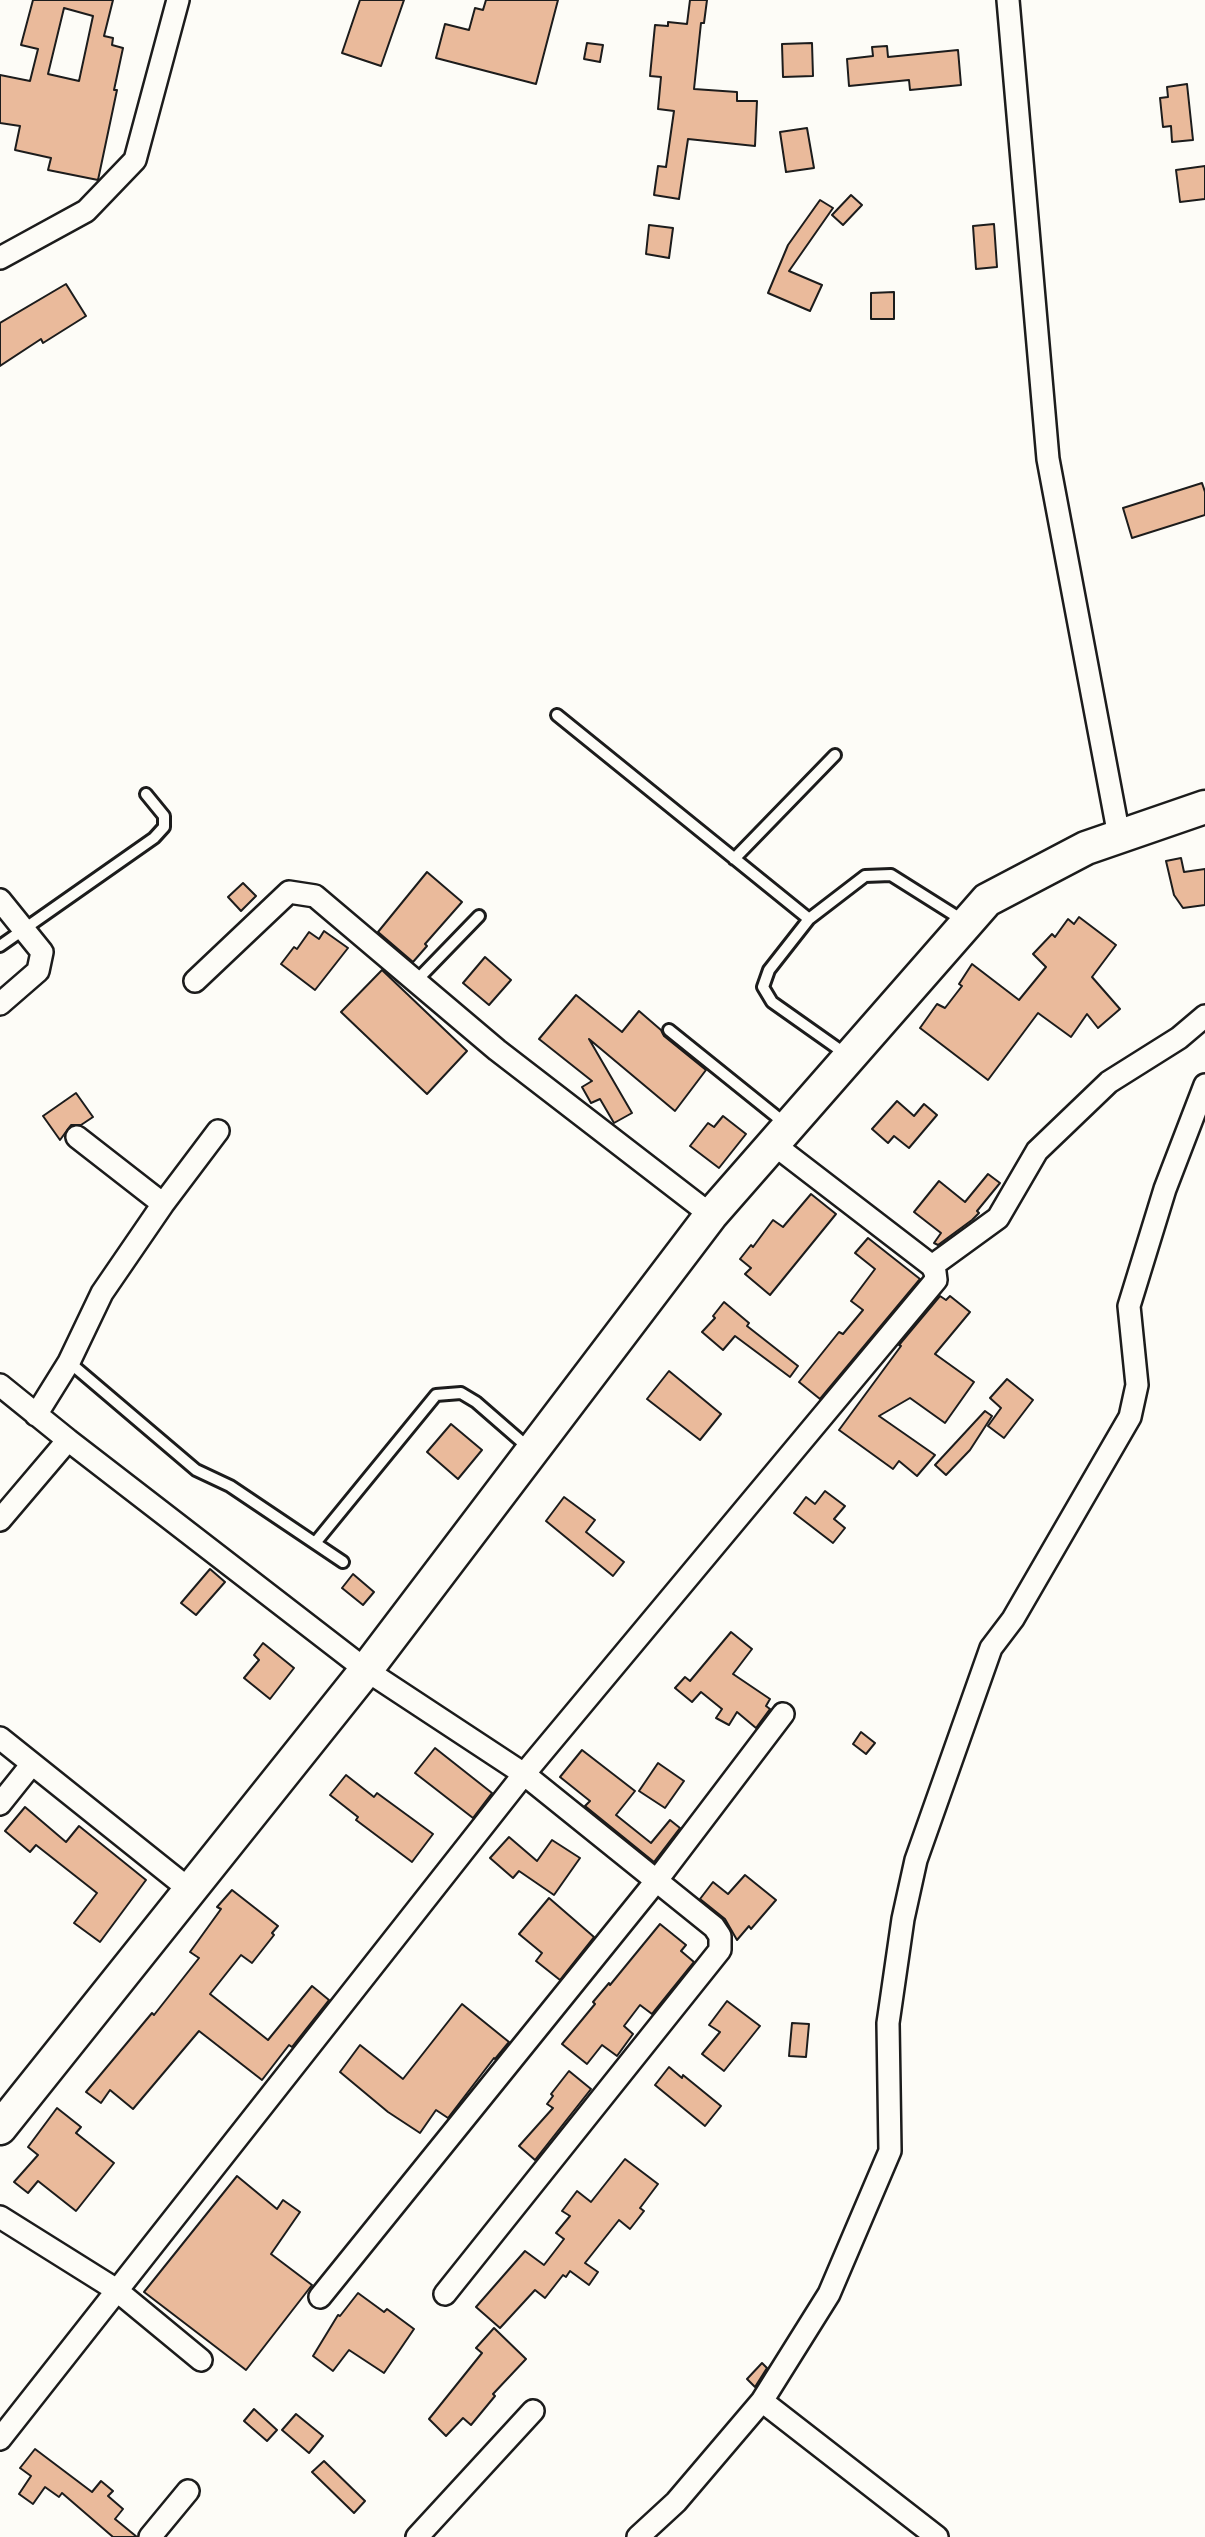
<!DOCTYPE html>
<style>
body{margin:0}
canvas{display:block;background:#fdfcf7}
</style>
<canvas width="1205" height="2537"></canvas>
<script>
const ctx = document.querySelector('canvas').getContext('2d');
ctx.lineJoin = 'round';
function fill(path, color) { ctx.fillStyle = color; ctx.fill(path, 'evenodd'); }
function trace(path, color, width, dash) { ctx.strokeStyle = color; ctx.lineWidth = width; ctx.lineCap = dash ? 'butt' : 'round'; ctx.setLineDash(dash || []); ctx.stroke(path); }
const building = new Path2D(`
 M33 0H113L104 36 113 38 112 45 123 48 114 90H117L98 180 48 170 51 158 15 150 20 126 0 123V75L30 81 38 49 21 45ZM64 8 93 16 79 81 48 74Z
 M360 0H404L381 66 342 53Z
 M486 0H558L536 84 436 58 445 24 469 30 475 8 483 10Z
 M690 0H707L704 23H701L694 89 737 92V101H757L755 146 688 139 679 199 654 195 658 166 666 167 674 111 658 109 661 77 650 76 655 25 668 26V22L687 24Z
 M587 43 603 45 600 62 584 59Z
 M812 43 813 76 783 77 782 44Z
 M887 46 888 57 958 50 961 85 910 90 909 80 849 86 847 59 873 56 872 47Z
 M1187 84 1193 140 1172 142 1171 126 1163 127 1160 98 1168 97 1167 87Z
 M807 128 814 168 786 172 780 132Z
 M1205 166V199L1180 202 1176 170Z
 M851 195 862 205 843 225 832 215Z
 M820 200 833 208 789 271 822 285 810 311 768 293 788 245Z
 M994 224 997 267 976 269 973 226Z
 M649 225 673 228 669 258 646 254Z
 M66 284 86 316 43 343 41 339 0 366V323Z
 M894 292V319H871V293Z
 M1202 483 1205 492V515L1132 538 1123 508Z
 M1181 858 1184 872 1205 869V905L1183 908 1174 895 1166 861Z
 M427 872 462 902 425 944 427 946 413 962 378 932Z
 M243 883 256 896 241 911 228 897Z
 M1079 917 1116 945 1092 977 1120 1009 1098 1028 1087 1014 1071 1037 1038 1013 988 1080 920 1028 937 1004 945 1008 962 986 959 984 972 964 1019 1000 1046 967 1033 954 1052 934 1055 937 1068 919 1074 924Z
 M324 931 348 948 315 990 281 964 294 947 297 949 309 932 319 939Z
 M485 957 511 980 489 1005 463 983Z
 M382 970 467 1051 427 1094 341 1012Z
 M576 995 622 1032 639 1011 661 1030 664 1036 706 1070 675 1111 589 1039 632 1113 614 1123 600 1099 591 1103 582 1087 592 1081 539 1039Z
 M76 1093 93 1117 81 1125H71L60 1140 43 1116Z
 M897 1101 914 1116 924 1104 937 1115 909 1148 894 1136 888 1143 872 1129Z
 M723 1116 746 1134 719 1168 690 1146 708 1123 714 1127Z
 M988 1174 1000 1183 977 1211 979 1213 972 1220 938 1245 934 1243 941 1233 914 1212 939 1181 965 1202Z
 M811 1194 836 1214 770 1295 745 1274 751 1268 740 1259 751 1245 753 1247 773 1220 783 1227Z
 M868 1238 920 1279 820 1399 799 1382 839 1332 843 1334 863 1310 851 1301 875 1269 855 1253Z
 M940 1296 946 1300 950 1296 970 1312 935 1354 974 1382 945 1423 910 1398 879 1416 935 1455 917 1476 899 1461 893 1469 839 1430 901 1346 899 1345Z
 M724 1302 749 1323 747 1326 798 1366 790 1377 735 1336 723 1350 702 1332 715 1318 713 1316Z
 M669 1371 721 1414 700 1440 647 1399Z
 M1007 1379 1033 1400 1004 1438 988 1426 1001 1408 990 1398Z
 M985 1411 992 1416 970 1450 946 1475 935 1465Z
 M451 1424 482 1450 458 1479 427 1452Z
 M825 1491 845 1506 834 1519 845 1528 833 1543 794 1513 806 1497 815 1504Z
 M564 1497 595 1520 586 1532 624 1562 613 1576 546 1521Z
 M210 1569 225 1582 196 1615 181 1603Z
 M353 1574 374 1592 363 1605 342 1588Z
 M731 1632 752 1649 733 1674 770 1699 766 1706 770 1709 756 1728 737 1712 729 1725 716 1718 722 1709 701 1692 692 1702 675 1688 685 1677 690 1681Z
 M263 1643 294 1668 270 1699 244 1678 259 1660 254 1655Z
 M861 1732 875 1743 866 1754 853 1744Z
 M435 1748 492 1793 473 1818 415 1773Z
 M582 1750 635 1791 616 1815 651 1843 670 1820 680 1828 654 1862 585 1806 590 1801 560 1777Z
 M658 1763 684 1781 665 1808 639 1791Z
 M346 1775 374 1797 377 1793 433 1834 412 1862 356 1820 358 1817 330 1795Z
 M25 1807 66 1842 79 1826 146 1880 100 1942 74 1923 97 1893 36 1845 30 1852 5 1831Z
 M509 1837 537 1861 552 1840 580 1858 554 1895 519 1871 513 1878 490 1858Z
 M745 1875 776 1900 751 1929 749 1926 737 1940 725 1919 700 1899 713 1882 728 1894Z
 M232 1890 278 1926 272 1933 274 1935 252 1963 241 1955 210 1994 268 2040 312 1986 329 2000 292 2047 289 2045 262 2080 199 2031 133 2109 110 2090 101 2103 86 2092 152 2013 154 2015 199 1958 190 1952 221 1909 217 1907Z
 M549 1898 594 1937 560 1980 536 1961 542 1953 519 1934Z
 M660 1924 686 1945 681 1951 694 1962 652 2014 640 2005 624 2026 633 2034 617 2056 602 2045 587 2064 562 2044 595 2004 593 2002 609 1983 610 1985Z
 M727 2001 760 2026 724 2071 702 2054 720 2032 709 2025Z
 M462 2004 509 2042 495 2059 494 2058 448 2118 436 2110 420 2133 388 2112 340 2072 360 2045 403 2079Z
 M792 2023 809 2024 806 2057 789 2056Z
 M669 2067 682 2078 683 2075 721 2106 705 2126 655 2085Z
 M569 2071 591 2089 535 2160 519 2146 553 2108 547 2104 553 2096 551 2094Z
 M57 2108 81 2127 76 2133 114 2163 76 2211 38 2181 28 2193 14 2182 38 2155 28 2147Z
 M625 2159 658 2184 640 2208 644 2211 630 2229 619 2220 585 2263 598 2272 589 2285 570 2271 566 2277 563 2275 545 2298 535 2290 500 2328 476 2307 525 2251 544 2265 564 2239 556 2233 570 2216 562 2211 577 2191 591 2202Z
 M237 2176 277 2209 283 2200 300 2212 271 2254 312 2285 246 2370 144 2292Z
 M358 2293 384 2312 387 2309 414 2329 384 2373 349 2350 333 2371 313 2356 338 2315 340 2316Z
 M494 2328 526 2359 493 2394 495 2396 471 2425 463 2418 446 2436 429 2419 482 2353 476 2348Z
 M762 2363 767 2368 755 2387 747 2379Z
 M254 2409 277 2430 267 2441 244 2421Z
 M296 2414 323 2436 309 2453 282 2430Z
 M35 2449 92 2492 101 2481 113 2491 108 2496 123 2509 115 2519 137 2537H113L62 2493 59 2497 45 2487 33 2504 19 2494 31 2476 20 2468Z
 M324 2461 365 2501 354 2513 312 2472Z`);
fill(building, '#eaba9b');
trace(building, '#1c1c1c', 2);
const lane = new Path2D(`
 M557 715 809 919
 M734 859 835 755
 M0 946 154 838 164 827V816L146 794
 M416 981 479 916
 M669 1030 787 1125
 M847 1055 772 1002 763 987 769 970 809 919 865 876 891 875 964 921
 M69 1362 196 1470 230 1486 343 1562
 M315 1543 436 1395 461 1393 476 1402 530 1449`);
const street = new Path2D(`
 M1008 0 1048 459 1119 836
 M0 258 86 211 135 160 178 0
 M0 900 42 952 38 971 0 1004
 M195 981 289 892 315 896 497 1050 711 1215
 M77 1137 163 1204
 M932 1266 998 1218 1037 1151 1109 1082 1179 1038 1205 1016
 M0 1385 68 1440 366 1670 524 1774 714 1927 720 1936V1950L445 2294
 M36 1415 69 1362 102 1293 163 1204 218 1131
 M0 1520 68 1440
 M0 1738 190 1890
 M0 1804 32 1764
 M0 2217 115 2289 201 2360
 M320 2297 657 1880 783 1714
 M762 2401 937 2537
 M0 2439 524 1774 936 1280 935 1272 932 1266 772 1143
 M150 2537 188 2491
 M417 2537 533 2411
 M638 2537 676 2502 762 2401 829 2294 890 2151 888 2023 903 1919 916 1860 991 1648 1013 1619 1130 1417 1137 1385 1129 1306 1165 1189 1205 1085`);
const secondary = new Path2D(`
 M0 2128 366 1670 711 1215 987 900 1086 848 1205 807`);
trace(lane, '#1c1c1c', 16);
trace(street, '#1c1c1c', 26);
trace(secondary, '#1c1c1c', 37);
trace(lane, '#fdfcf7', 10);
trace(street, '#fdfcf7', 21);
trace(secondary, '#fdfcf7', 32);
</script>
